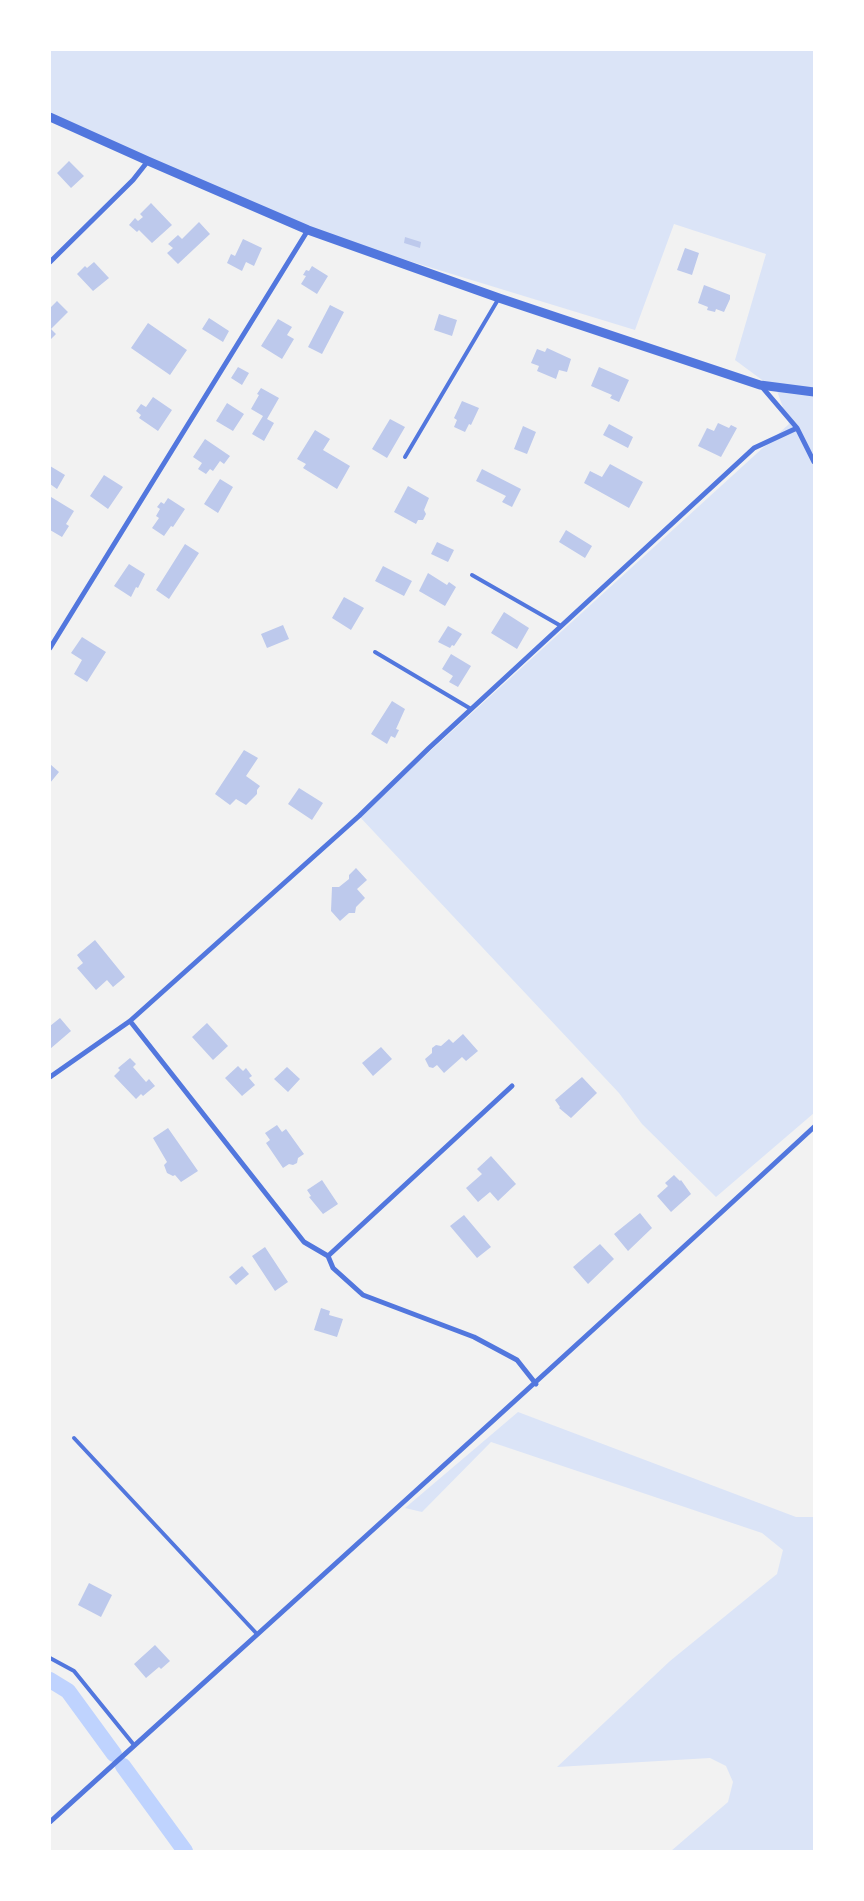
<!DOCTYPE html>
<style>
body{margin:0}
#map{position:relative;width:864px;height:1901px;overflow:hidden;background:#f2f2f2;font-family:Signika,sans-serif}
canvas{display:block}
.frame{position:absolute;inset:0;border:51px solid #fff;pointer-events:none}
</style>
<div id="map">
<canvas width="864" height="1901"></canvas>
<div class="frame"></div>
</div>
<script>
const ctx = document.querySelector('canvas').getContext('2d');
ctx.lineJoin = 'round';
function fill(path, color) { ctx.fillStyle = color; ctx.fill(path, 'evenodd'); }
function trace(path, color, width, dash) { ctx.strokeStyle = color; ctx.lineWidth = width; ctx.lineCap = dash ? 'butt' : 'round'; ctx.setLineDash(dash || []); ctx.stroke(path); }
fill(new Path2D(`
 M50 50H814V1113L716 1197 642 1124 619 1093 359 816 789 424 777 391 735 360 766 254 674 224 635 330 308 230 50 117Z
 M518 1412 796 1517H814V1851H671L728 1802 733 1782 726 1766 710 1758 557 1767 670 1661 777 1574 783 1550 762 1533 491 1442 422 1512 405 1508Z`), '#dbe4f7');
trace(new Path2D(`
 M50 1680 68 1691 114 1754
 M123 1766 185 1851`), '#bfd3fe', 16);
fill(new Path2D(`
 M69 161 84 176 71 188 57 173Z
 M151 203 172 225 152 243 139 230 137 232 129 225 135 218 138 221 143 217 140 214Z
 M199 222 210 234 178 264 167 253 173 248 168 244 178 235 182 239Z
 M405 237 421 242 420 248 404 243Z
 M243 239 262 248 254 266 246 262 242 271 227 263 231 254 235 256Z
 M685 248 699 253 692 275 677 270Z
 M94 262 109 278 93 291 77 274 85 266 87 268Z
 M312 266 328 276 317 294 301 284 306 276 303 275 306 270 309 271Z
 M704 285 730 295V299L724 312 716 309 715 312 707 310 708 307 698 303Z
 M57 301 68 312 51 329 56 334 50 340V308Z
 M330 305 344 312 322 354 308 347Z
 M439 314 457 320 452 336 434 330Z
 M209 318 229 331 223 342 202 329Z
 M278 319 292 327 287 335 294 339 282 359 261 346Z
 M148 323 187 350 170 375 131 348Z
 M547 348 571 359 567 372 559 370 556 379 537 371 539 366 531 363 537 349 545 352Z
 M238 367 249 373 242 385 231 378Z
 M599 367 629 380 619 402 610 398 612 395 591 386Z
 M261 388 279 398 267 419 274 423 264 441 252 434 263 416 251 409 259 395 257 394Z
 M153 397 172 410 158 431 139 418 141 415 136 411 141 404 146 407Z
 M462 401 479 408 471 425 469 424 465 432 454 427 457 420 454 418Z
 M227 403 244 414 233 431 216 421Z
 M390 419 405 427 387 458 372 449Z
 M718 423 729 428 731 425 737 428 721 457 698 446 707 428 714 431Z
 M609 424 633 437 628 448 603 435Z
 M523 426 536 432 527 454 514 449Z
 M315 430 330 439 323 450 350 466 337 489 303 468 306 464 297 459Z
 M205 439 230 456 224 464 220 461 213 471 210 469 206 474 198 469 202 463 193 457Z
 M610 464 643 482 629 508 584 483 590 471 602 477Z
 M50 466 65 475 57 489 50 484Z
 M482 469 521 489 512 507 502 502 506 496 476 481Z
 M104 475 123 487 108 509 90 496Z
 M220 479 233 487 218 513 204 504Z
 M408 486 429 498 424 510 426 514 423 520H418L416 524 394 512Z
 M51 497 74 511 66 524 69 526 62 537 50 530Z
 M168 498 185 509 173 527 171 526 164 536 152 528 159 518 156 516 160 509 157 507 161 502 164 504Z
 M566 530 592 546 585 558 559 542Z
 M437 542 454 550 448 562 431 554Z
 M185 544 199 553 169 599 156 590Z
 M129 564 145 574 138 588 136 587 131 597 114 586Z
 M383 566 412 581 404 596 375 581Z
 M428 573 447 585 449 582 456 587 445 606 419 591Z
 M344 597 364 608 351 630 332 618Z
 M504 612 529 628 517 649 491 633Z
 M283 625 289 639 267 648 261 634Z
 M448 626 462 634 454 646 452 645 450 648 438 642Z
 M82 637 106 652 87 682 74 674 82 660 71 653Z
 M451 654 471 666 458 687 449 682 453 676 442 669Z
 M392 701 405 709 396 729 399 730 395 738 391 736 387 744 371 734Z
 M244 750 258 758 246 776 260 786 257 790V794L246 805 236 799 230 805 215 794Z
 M50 764 59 772 50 783Z
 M299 788 323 803 312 820 288 804Z
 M356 868 367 880 357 889 365 898 356 907 355 913H349L340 921 331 911 332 887H339L349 879V875Z
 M95 940 125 977 113 987 107 980 96 990 77 968 83 963 77 955Z
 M60 1018 71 1031 50 1049V1026Z
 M207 1023 228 1046 213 1060 192 1037Z
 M463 1034 478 1051 466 1061 462 1057 444 1073 437 1065 433 1068 429 1067 425 1059 432 1053V1048L436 1045 441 1046 449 1039 453 1043Z
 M381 1047 392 1059 373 1076 362 1063Z
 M130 1058 136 1064 133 1067 146 1082 149 1079 155 1086 143 1096 141 1094 136 1099 114 1076 120 1070 118 1068Z
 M238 1066 243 1071 246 1068 252 1076 249 1078 255 1085 242 1096 225 1078Z
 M287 1067 300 1079 288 1092 274 1079Z
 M582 1077 597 1093 571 1118 559 1108 560 1107 555 1100Z
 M277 1125 282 1132 286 1129 304 1154 298 1158 297 1163 293 1165 289 1164 283 1168 266 1143 270 1140 265 1133Z
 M168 1128 198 1171 181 1182 175 1175 173 1176 167 1173 164 1165 167 1162 153 1138Z
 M491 1156 516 1184 498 1201 490 1192 478 1202 466 1188 482 1174 477 1169Z
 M674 1175 680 1181 681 1180 691 1194 671 1212 657 1196 668 1186 665 1183Z
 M322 1180 338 1204 323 1214 309 1197 311 1196 307 1190Z
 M640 1213 652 1228 628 1251 614 1234Z
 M464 1215 491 1247 477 1258 450 1226Z
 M600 1244 614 1259 588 1284 573 1267Z
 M265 1247 288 1282 275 1291 252 1256Z
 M242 1266 249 1274 236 1285 229 1277Z
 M321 1308 330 1311 329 1315 343 1319 337 1337 314 1330Z
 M89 1583 112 1595 101 1617 78 1605Z
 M155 1645 170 1661 161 1669 159 1667 146 1678 134 1664Z`), '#bdc9ec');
trace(new Path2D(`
 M405 457 499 298
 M472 575 561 626
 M375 652 471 709
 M74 1438 257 1634
 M50 1658 74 1671 134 1745`), '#5277de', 4);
trace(new Path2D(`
 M50 262 133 180 148 161
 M762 387 797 428 814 462
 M50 648 308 230
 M130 1021 304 1242 328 1256 512 1086
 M50 1077 130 1021 359 816 429 748 754 448 797 428
 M328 1256 333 1268 363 1295 474 1337 517 1360 536 1384
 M50 1822C305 1591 561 1361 814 1127`), '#5277de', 5);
trace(new Path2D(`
 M50 117 148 161 308 230 499 298 760 385 814 392`), '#5277de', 9);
</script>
